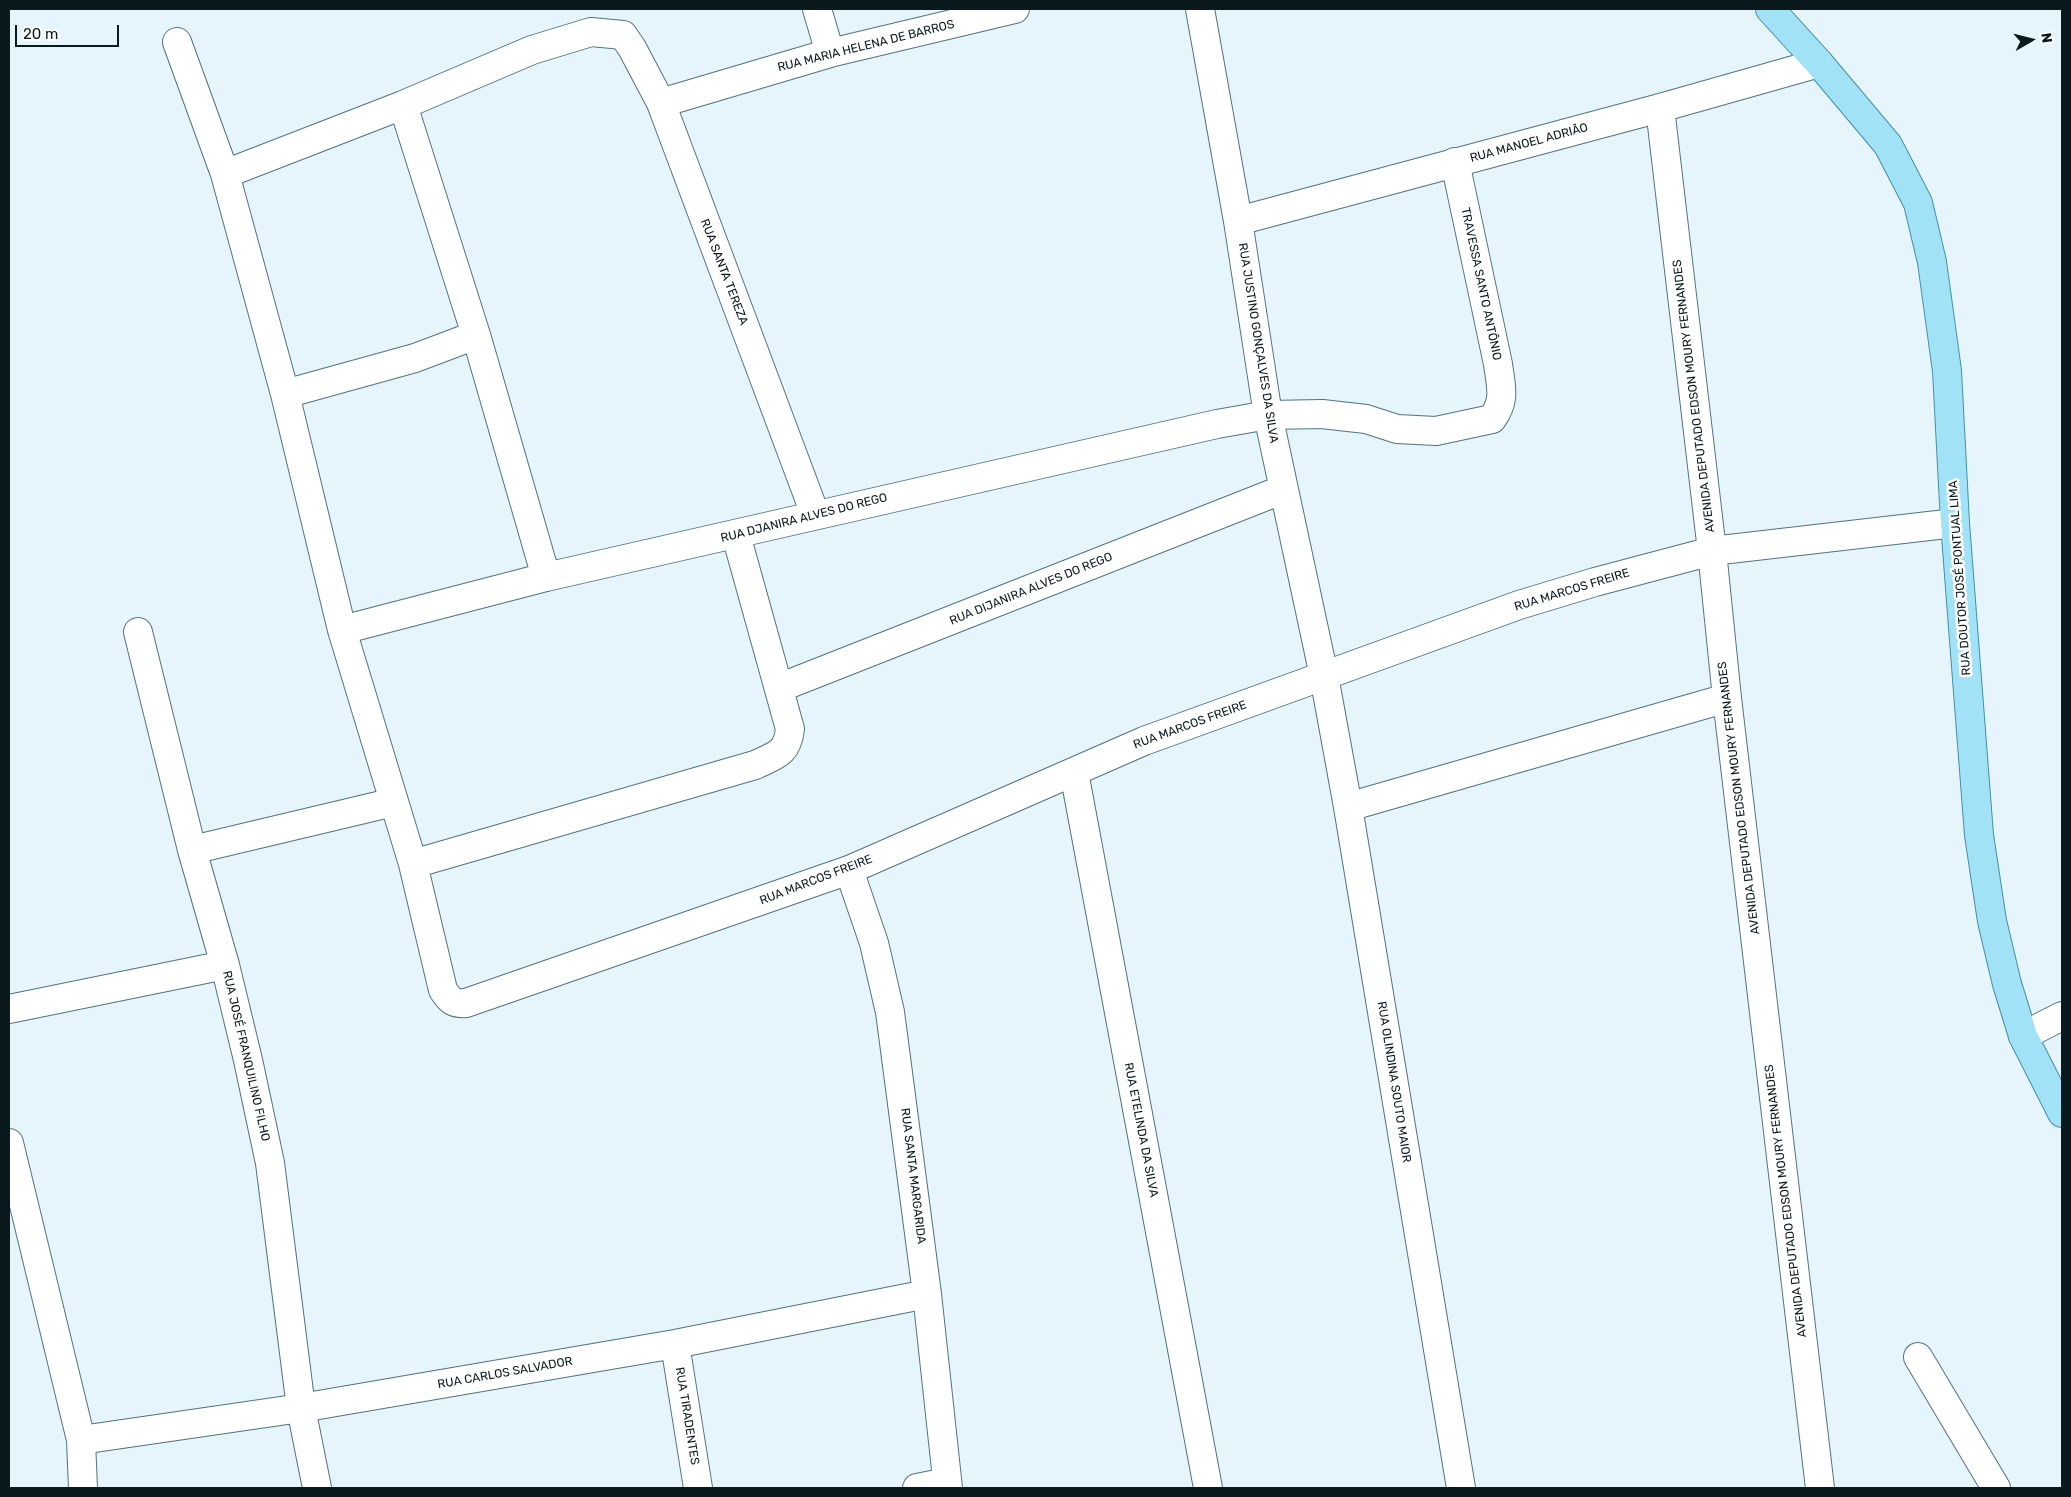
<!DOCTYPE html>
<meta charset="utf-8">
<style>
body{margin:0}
#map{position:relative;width:2071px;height:1497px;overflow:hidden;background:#e6f5fb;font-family:Rubik,sans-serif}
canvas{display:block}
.frame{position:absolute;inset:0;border:10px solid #0a191d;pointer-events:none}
.north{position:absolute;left:2006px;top:15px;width:50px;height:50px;-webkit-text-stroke:4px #fff;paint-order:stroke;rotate:82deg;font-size:14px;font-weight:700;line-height:20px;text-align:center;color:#0a191d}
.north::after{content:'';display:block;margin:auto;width:18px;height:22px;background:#0a191d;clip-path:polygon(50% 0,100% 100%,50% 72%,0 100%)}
.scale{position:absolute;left:15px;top:25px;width:104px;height:22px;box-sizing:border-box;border:2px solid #0a191d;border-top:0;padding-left:6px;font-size:15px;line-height:18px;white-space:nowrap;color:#0a191d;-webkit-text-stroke:4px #fff;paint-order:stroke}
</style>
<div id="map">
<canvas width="2071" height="1497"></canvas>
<div class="frame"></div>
<div class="north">N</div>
<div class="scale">20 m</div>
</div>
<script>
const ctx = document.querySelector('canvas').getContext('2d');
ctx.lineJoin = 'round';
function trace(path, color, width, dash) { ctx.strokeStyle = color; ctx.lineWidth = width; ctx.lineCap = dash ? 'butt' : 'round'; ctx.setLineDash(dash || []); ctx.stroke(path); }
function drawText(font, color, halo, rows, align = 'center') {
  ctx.font = font + ' Rubik,sans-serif'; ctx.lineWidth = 5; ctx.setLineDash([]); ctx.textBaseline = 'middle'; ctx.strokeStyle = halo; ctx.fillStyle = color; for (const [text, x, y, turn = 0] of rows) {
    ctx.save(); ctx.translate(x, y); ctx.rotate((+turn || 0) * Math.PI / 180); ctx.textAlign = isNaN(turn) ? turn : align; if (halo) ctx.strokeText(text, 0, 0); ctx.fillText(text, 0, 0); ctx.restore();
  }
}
const minor = new Path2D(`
 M817 9 830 53
 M1200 9 1238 221 1268 415 1324 676 1348 807 1461 1488
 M177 42 225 174 285 394 342 630 413 864 443 990C450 1001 454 1004 466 1003L849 870 1144 741 1519 605 1595 582 1712 551 1955 523
 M661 103 830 53 1015 9
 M403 105 476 335 546 577
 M1660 108 1712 551 1727 698 1820 1488
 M225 174 403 105 532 50 591 32 623 35 632 48 661 103 815 514
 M1238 221 1660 108 1819 63
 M285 394 415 358 476 335
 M342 630 546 577 1217 424 1268 415 1322 414 1366 419 1397 429 1436 431 1492 419C1506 400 1501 387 1498 364L1455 162
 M138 632 192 850 225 965 248 1060 270 1163 301 1408 317 1488
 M779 688 1284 489
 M1074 772 1208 1488
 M1348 807 1727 698
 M192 850 394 802
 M413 864 755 765C776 755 787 754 790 729L736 535
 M849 870 874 943 890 1012 927 1294 948 1488
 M9 1009 225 965
 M2023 1036 2062 1016
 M9 1143 81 1440 83 1488
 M675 1344 698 1488
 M1918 1357 1996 1488
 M81 1440 301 1408 675 1344 927 1294
 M917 1488 947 1482`);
const major = new Path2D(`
 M1770 9 1819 63 1888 145 1918 203 1932 262 1947 371 1955 523 1979 835 1992 921 2007 984 2023 1036 2062 1113`);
trace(minor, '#4f737f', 30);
trace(major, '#448fa7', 30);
trace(minor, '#fff', 28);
trace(major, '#a2e2f7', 28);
drawText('12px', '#0a191d', '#fff', [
 ["RUA MARIA HELENA DE BARROS",866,46,-14],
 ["RUA MANOEL ADRIÃO",1529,143,-15],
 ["RUA SANTA TEREZA",724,272,69],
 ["TRAVESSA SANTO ANTÔNIO",1481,284,78],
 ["RUA JUSTINO GONÇALVES DA SILVA",1258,343,81],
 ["AVENIDA DEPUTADO EDSON MOURY FERNANDES",1694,396,-97],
 ["RUA DJANIRA ALVES DO REGO",804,518,-14],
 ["RUA DOUTOR JOSÉ PONTUAL LIMA",1960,578,-94],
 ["RUA DIJANIRA ALVES DO REGO",1031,589,-22],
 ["RUA MARCOS FREIRE",1572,590,-17],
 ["RUA MARCOS FREIRE",1190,725,-20],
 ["AVENIDA DEPUTADO EDSON MOURY FERNANDES",1739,798,-97],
 ["RUA MARCOS FREIRE",816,880,-21],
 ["RUA JOSÉ FRANQUILINO FILHO",246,1056,77],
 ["RUA OLINDINA SOUTO MAIOR",1394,1082,81],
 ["RUA ETELINDA DA SILVA",1141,1130,79],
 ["RUA SANTA MARGARIDA",913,1176,83],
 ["AVENIDA DEPUTADO EDSON MOURY FERNANDES",1786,1201,-97],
 ["RUA CARLOS SALVADOR",505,1373,-10],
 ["RUA TIRADENTES",687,1416,81]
]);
</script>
